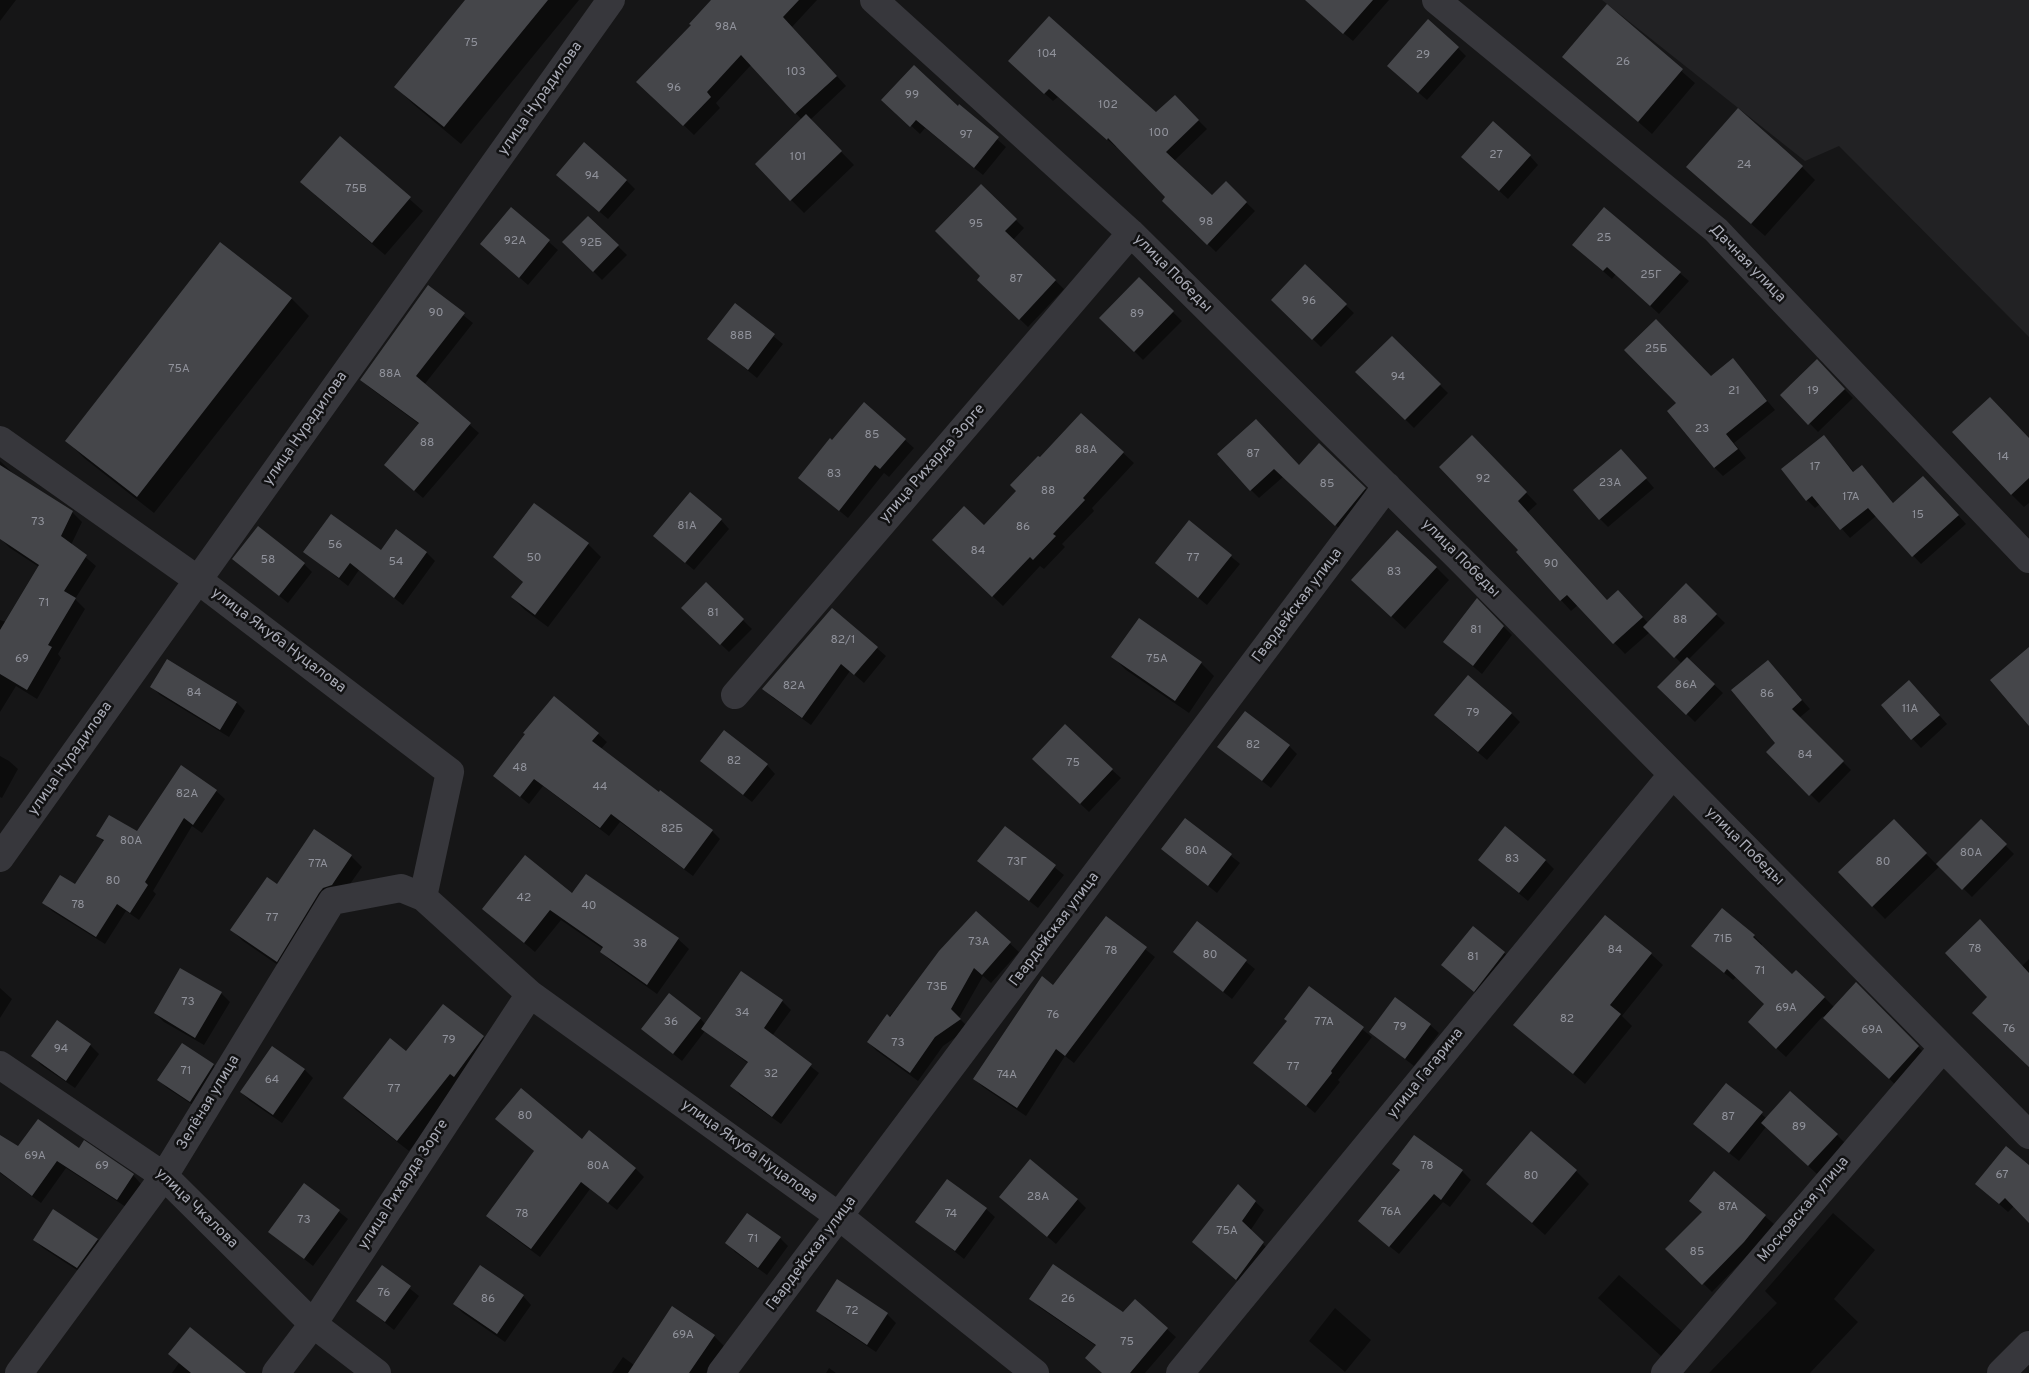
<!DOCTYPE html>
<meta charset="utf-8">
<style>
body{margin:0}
canvas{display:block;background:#161617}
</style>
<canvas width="2029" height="1373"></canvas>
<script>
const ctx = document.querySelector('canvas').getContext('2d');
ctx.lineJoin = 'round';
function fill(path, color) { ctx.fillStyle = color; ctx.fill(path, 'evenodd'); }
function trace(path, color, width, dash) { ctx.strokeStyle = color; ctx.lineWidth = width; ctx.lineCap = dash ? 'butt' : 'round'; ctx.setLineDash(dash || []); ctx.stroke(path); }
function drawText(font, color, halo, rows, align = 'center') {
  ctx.font = font + ' Overpass,sans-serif'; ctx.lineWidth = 5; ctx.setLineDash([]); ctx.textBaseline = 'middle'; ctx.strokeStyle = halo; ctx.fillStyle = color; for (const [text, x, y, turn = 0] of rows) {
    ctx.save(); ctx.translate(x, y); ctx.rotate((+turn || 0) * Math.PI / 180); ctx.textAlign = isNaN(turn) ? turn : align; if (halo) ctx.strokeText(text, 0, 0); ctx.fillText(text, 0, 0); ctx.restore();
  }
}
fill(new Path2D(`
 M1602 0H2029V337L1839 146 1805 161Z`), '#222224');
fill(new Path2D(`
 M0 0H16L0 21Z
 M467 0H579L461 144 413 104 396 87Z
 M712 0H817L792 27 846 86 810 120 854 165 804 213 756 164 802 120 751 65 716 103 720 108 694 135 648 91 692 25Z
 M1319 0H1389L1353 41 1322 15Z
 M1607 6 1695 83 1652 134 1564 57Z
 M1458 48 1466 56 1427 100 1397 74Z
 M1018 70 1156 114 1175 97 1207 129 1174 161 1212 197 1226 183 1255 211 1216 252 1163 201 1167 197 1117 146 1116 147 1058 97 1053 101Z
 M959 106 1006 147 983 175 925 128 920 134 892 108Z
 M340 138 423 211 385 255 315 195Z
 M1530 156 1538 165 1508 199 1462 157Z
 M1802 167 1815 180 1765 236 1701 180Z
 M626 180 635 189 608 219 566 183Z
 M981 186 1024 228 1013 240 1064 289 1028 327 987 288 982 276Z
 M1604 208 1689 281 1659 314 1616 274 1612 279 1582 253Z
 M511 209 558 250 528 285 481 244Z
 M588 217 627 255 602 280 564 242Z
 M221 244 292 299 309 316 154 513 84 458 67 441Z
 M1305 266 1354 313 1321 347 1272 300Z
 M1139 279 1182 321 1143 360 1101 318Z
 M428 287 473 323 424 385 479 433 423 498 394 473 419 424 370 388 361 380Z
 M735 305 783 344 757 378 709 339Z
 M1392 338 1448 393 1414 428 1357 372Z
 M1733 360 1775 410 1734 443 1746 458 1723 476 1714 467 1711 378Z
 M1817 361 1853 398 1818 432 1782 395Z
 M1081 414 1134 463 1092 508 1094 511 1062 544 1065 547 1044 569 1040 566 1003 606 944 550 984 527 1018 491Z
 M1265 429 1299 466 1365 489 1374 497 1344 533 1283 477 1259 498 1251 490Z
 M1472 437 1537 504 1528 512 1608 601 1629 602 1648 623 1686 585 1725 623 1688 660 1723 693 1695 722 1659 687 1682 664 1650 632 1625 654 1578 605 1571 611 1517 552 1520 550Z
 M1824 437 1854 472 1862 466 1894 504 1932 486 1966 524 1921 564 1876 516 1850 538 1820 504 1815 508 1807 500Z
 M2029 439V503L2024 507 2011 494Z
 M905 440 914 448 889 477 884 473 848 518 800 478 832 441Z
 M1629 459 1654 488 1608 527 1600 519Z
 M0 461 16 476 72 512 82 522 71 545 96 566 75 599 85 609 58 654 61 658 37 699 16 686 0 712V620L6 622 39 567 10 548 0 538Z
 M721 520 729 529 694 570 663 544Z
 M1189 522 1240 564 1207 605 1156 563Z
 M396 531 427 553 435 561 403 605 359 570 348 586 305 552H381Z
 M588 544 601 557 548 627 525 610 512 597 524 583 495 557Z
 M234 559 304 564 312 572 288 603Z
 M1436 567 1449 580 1405 629 1366 593Z
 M706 584 752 629 729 652 683 608Z
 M1477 600 1512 635 1482 674 1444 642Z
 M832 609 886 656 864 683 850 671 811 725 772 697 764 689Z
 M1139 620 1201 663 1214 676 1189 713 1126 670 1113 657Z
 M168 661 237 703 245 711 229 737 160 695 152 687Z
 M1768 661 1810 709 1799 718 1851 770 1819 803 1768 752 1776 743Z
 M1918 691 1947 724 1921 748 1882 705Z
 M1511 713 1520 722 1487 760 1444 724Z
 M598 734 607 742 601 749 659 794 712 831 720 839 693 876 620 822 609 836 543 786 529 804 495 776Z
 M1289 746 1297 754 1271 788 1228 755Z
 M0 756 9 761 18 769 2 798 0 797Z
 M767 765 775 774 752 802 710 769Z
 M1042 768 1112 770 1121 778 1089 812Z
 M216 791 225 799 202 833 192 826 153 891 156 894 139 920 126 911 105 944 52 911 44 903 75 886 104 842 98 836 137 833Z
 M1185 820 1240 863 1217 893 1162 849Z
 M1894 821 1937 865 1981 821 2014 854 1972 897 1940 866 1885 919 1840 873Z
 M1005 827 1064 875 1038 908 979 861Z
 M351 856 362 867 288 972 243 941 232 930 278 885Z
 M1479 860H1545L1554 869 1528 901Z
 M586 875 678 939 689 949 657 994 612 962 601 952 603 949 561 920 535 952 484 909 572 895Z
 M976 912 1019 952 991 983 983 976 959 1018 969 1028 943 1046 918 1081 877 1051 868 1042Z
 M1106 918 1155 957 1074 1063 1065 1056 1026 1116 983 1087 974 1079 1054 987Z
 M1198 923 1255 969 1232 999 1174 952Z
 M1754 936 1762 944 1761 946 1792 976 1824 997 1834 1007 1856 984 1931 1060 1902 1091 1823 1016 1786 1057 1758 1031 1766 1004 1736 977 1733 980 1701 954Z
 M1504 953 1513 961 1483 999 1442 965Z
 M1651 954 1663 965 1622 1016 1632 1026 1585 1084 1515 1025Z
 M2029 959V1066L2022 966Z
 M742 973 782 1001 791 1010 772 1036 819 1073 781 1124 740 1095 732 1086 749 1064 705 1031 682 1061 642 1029 700 1018 705 1024Z
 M0 988 12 999 0 1018Z
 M1310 988 1372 1037 1338 1080 1340 1082 1315 1113 1254 1063 1288 1021Z
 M221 993 230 1002 204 1045 164 1022 155 1013Z
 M57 1022 90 1045 99 1054 75 1088 41 1065 33 1056Z
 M1430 1025 1439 1033 1414 1066 1370 1032Z
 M483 1037 494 1049 462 1084 409 1151 356 1110 345 1098Z
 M272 1048 305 1070 313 1078 282 1123 250 1101 241 1092Z
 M213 1065 222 1073 199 1109 167 1088 159 1080Z
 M1727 1084 1766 1118 1837 1135 1845 1143 1817 1174 1766 1127 1739 1161 1703 1132Z
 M505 1127 582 1140 635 1168 644 1177 617 1210 590 1189 540 1257 497 1225 488 1216 535 1152Z
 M0 1136 19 1148 79 1150 133 1175 141 1184 126 1207 66 1168 41 1203 0 1173Z
 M1414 1136 1462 1171 1471 1180 1450 1207 1443 1202 1399 1254 1368 1229 1401 1172 1393 1164Z
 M2029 1166V1221L2014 1206 2008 1212 1976 1184Z
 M1576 1171 1589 1184 1545 1235 1488 1184Z
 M1714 1173 1774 1224 1752 1251 1712 1292 1667 1249 1703 1212Z
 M305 1185 348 1219 313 1266 270 1232Z
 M1239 1186 1264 1210 1250 1231 1271 1252 1245 1287 1193 1242Z
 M1000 1197 1077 1199 1086 1208 1056 1244Z
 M986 1209 995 1217 964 1259 917 1221Z
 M53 1210 98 1240 106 1248 86 1276 43 1248 34 1240Z
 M1833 1213 1875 1250 1834 1299 1858 1322 1810 1373H1709L1777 1303 1765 1291Z
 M780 1238 788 1246 767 1275 735 1252 727 1243Z
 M383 1267 419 1296 394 1330 358 1301Z
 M1619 1275 1684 1333 1662 1357 1598 1298Z
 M838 1281 887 1314 896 1323 876 1352 826 1319 818 1310Z
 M523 1296 531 1305 505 1342 463 1313 454 1304Z
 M1031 1298 1124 1314 1135 1301 1176 1337 1145 1373H1102L1086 1358 1096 1346 1039 1307Z
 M1335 1308 1371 1340 1345 1372 1309 1341Z
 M714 1336 724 1346 706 1373H612L623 1357 634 1365Z
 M169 1354 244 1373H172L179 1363Z
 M829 1368 836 1373H826Z`), '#0007');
fill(new Path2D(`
 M465 0H548L444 127 394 87Z
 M711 0H799L783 17 837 76 795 114 741 55 707 92 711 97 683 126 636 82 691 25 689 24Z
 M1305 0H1373L1343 34Z
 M1607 4 1683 69 1638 122 1562 57Z
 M1049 16 1156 112 1175 95 1199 120 1166 152 1212 195 1226 181 1247 202 1207 245 1162 201 1165 197 1108 138 1107 140 1049 89 1044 94 1008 61Z
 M1428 19 1459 47 1418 93 1387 66Z
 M914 65 958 106 959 104 999 137 974 168 916 120 910 127 881 100Z
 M1738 108 1803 166 1751 224 1686 167Z
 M806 114 842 151 790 201 755 164Z
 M1493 121 1531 155 1499 191 1461 157Z
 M340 136 411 197 372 243 300 182Z
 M584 142 627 180 599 212 556 175Z
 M981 184 1017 219 1005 231 1056 280 1019 320 977 280 980 276 935 231Z
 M511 207 550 240 519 278 480 244Z
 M1604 207 1681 272 1650 306 1607 267 1603 271 1572 245Z
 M588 216 619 245 593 272 562 242Z
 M220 242 292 298 137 497 65 441Z
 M1305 264 1347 304 1312 340 1271 300Z
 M1139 277 1174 311 1134 352 1099 318Z
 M428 285 465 313 416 376 471 423 414 491 384 465 419 423 360 380Z
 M735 303 775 334 748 370 707 339Z
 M1656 319 1711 376 1733 358 1767 401 1726 434 1738 449 1714 468 1667 411 1676 403 1624 350Z
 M1392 336 1441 384 1405 420 1355 372Z
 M1817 359 1845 389 1808 425 1780 395Z
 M1990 397 2029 438V478L2011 495 1952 432Z
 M864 402 906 439 880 469 875 465 839 511 798 478 830 438 832 440Z
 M1081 413 1124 452 1083 498 1085 500 1053 534 1056 536 1033 560 1030 557 992 597 932 540 964 506 984 525 1016 491 1010 485 1038 456 1040 457Z
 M1256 419 1299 465 1319 443 1366 488 1335 526 1274 469 1250 491 1217 454Z
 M1472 435 1527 492 1518 501 1607 600 1618 590 1643 617 1613 644 1567 595 1560 601 1516 552 1518 550 1439 467Z
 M1824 435 1853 472 1862 465 1893 503 1923 476 1959 515 1912 557 1868 508 1840 530 1812 496 1806 501 1781 469Z
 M1621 449 1647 478 1599 520 1573 490Z
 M0 465 73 511 61 536 87 555 64 591 76 598 48 645 52 647 27 690 0 674V630L39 565 0 539Z
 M690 492 722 519 685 563 653 536Z
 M534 503 589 543 535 615 511 597 523 582 493 557Z
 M331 514 381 550 396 529 427 552 394 598 350 563 339 578 303 552Z
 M1189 520 1232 555 1198 598 1155 563Z
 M258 526 305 563 279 596 232 559Z
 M1397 530 1437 567 1391 617 1351 580Z
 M706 582 744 619 720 645 681 608Z
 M1686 583 1717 614 1674 658 1643 627Z
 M1477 598 1504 626 1473 666 1443 642Z
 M832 608 878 647 854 675 841 664 802 718 762 689Z
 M1139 618 1202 662 1175 701 1111 657Z
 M2029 647V726L1990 680Z
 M1687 657 1715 684 1686 715 1657 687Z
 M167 659 237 702 220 730 150 687Z
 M1768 660 1802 700 1792 709 1844 761 1809 796 1766 752 1775 743 1731 690Z
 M1468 675 1512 713 1478 752 1434 715Z
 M1909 680 1940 715 1911 740 1881 705Z
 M554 696 599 733 592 741 659 792 660 790 713 830 684 869 611 814 600 828 534 779 520 797 493 776 525 734 523 733Z
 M1245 711 1290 745 1262 781 1217 747Z
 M1065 724 1113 769 1080 804 1032 759Z
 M724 730 768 764 743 795 700 761Z
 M181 765 217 790 193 825 184 818 145 882 148 885 130 913 117 904 96 937 42 903 60 875 75 884 104 840 96 836 109 815 137 831Z
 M1185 818 1232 854 1208 886 1161 849Z
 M1894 819 1927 853 1872 907 1838 872Z
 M1981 819 2007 844 1962 890 1936 864Z
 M1005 826 1056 865 1029 901 977 861Z
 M1505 826 1546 860 1519 893 1478 860Z
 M314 829 352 855 332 885 323 888 319 893 277 962 230 930 267 877 277 884Z
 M525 855 572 893 586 874 679 938 647 985 600 952 603 947 550 910 524 943 482 909Z
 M1722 908 1755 935 1753 937 1792 974 1796 970 1825 997 1776 1049 1748 1022 1764 1004 1727 969 1724 973 1691 946Z
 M976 911 1011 942 982 975 974 968 951 1009 961 1019 935 1037 910 1073 867 1042 887 1014 890 1017 939 951Z
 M1605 915 1652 953 1610 1005 1621 1014 1573 1074 1513 1025Z
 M1106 916 1147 947 1065 1056 1056 1049 1017 1108 973 1079 1042 976 1053 985Z
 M1980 919 2029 973V1067L1972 1013 1987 997 1945 953Z
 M1197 921 1247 960 1223 992 1173 952Z
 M1473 926 1505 952 1474 992 1441 965Z
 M180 968 222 992 195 1038 154 1013Z
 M741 971 783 1000 764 1028 812 1064 772 1117 730 1086 748 1062 701 1029Z
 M1856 982 1919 1046 1889 1079 1823 1018Z
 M1309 986 1364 1027 1331 1071 1332 1073 1306 1106 1253 1063 1287 1021 1284 1019Z
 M669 993 701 1018 673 1054 641 1029Z
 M1395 997 1431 1024 1405 1059 1369 1032Z
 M443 1004 484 1036 454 1077 450 1074 397 1141 343 1098 390 1038 406 1051Z
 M57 1020 91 1044 66 1081 31 1056Z
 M182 1043 214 1064 190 1102 157 1080Z
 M272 1046 305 1069 273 1115 240 1092Z
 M1726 1083 1763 1112 1729 1153 1693 1124Z
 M521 1088 582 1139 589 1130 636 1168 608 1203 581 1182 531 1249 486 1216 534 1151 495 1119Z
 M1790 1091 1838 1134 1808 1166 1761 1123Z
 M38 1119 79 1148 84 1140 134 1174 117 1200 57 1161 32 1196 0 1172V1135L18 1146Z
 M1531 1131 1577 1170 1532 1223 1486 1184Z
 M1414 1135 1463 1170 1441 1200 1434 1194 1389 1247 1358 1221 1400 1170 1392 1164Z
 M2006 1146 2029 1165V1223L2005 1198 1999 1204 1975 1184Z
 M1030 1159 1078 1199 1047 1237 999 1197Z
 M1714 1171 1766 1215 1744 1242 1702 1285 1665 1249 1702 1212 1689 1201Z
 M947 1179 987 1208 955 1251 915 1222Z
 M304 1183 340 1210 304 1259 268 1232Z
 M1238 1184 1256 1201 1242 1221 1264 1242 1236 1280 1192 1242Z
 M53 1209 98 1239 77 1268 33 1240Z
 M747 1213 781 1237 758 1268 725 1243Z
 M1053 1264 1123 1312 1135 1299 1168 1328 1130 1373H1102L1085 1358 1096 1345 1029 1299Z
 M382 1265 411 1286 385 1322 356 1301Z
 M480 1265 524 1295 497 1334 453 1304Z
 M837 1279 888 1313 867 1345 816 1311Z
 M672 1306 715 1335 689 1373H628Z
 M190 1327 246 1373H191L168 1354Z`), '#45464a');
trace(new Path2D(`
 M874 0 1131 233 1459 558 2029 1135
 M1436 0 1716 230 2029 559
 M0 440 198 580 450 772 423 897
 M735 695 1131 233
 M0 858 611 0
 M0 1065 164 1176 313 1324 377 1373
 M19 1373 164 1176 332 901 401 888 423 897 530 994 840 1217 1035 1373
 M276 1373 313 1324 530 994
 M721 1373 1387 486
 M1180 1373 1672 775
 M1665 1373 1943 1048
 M2001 1373 2029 1345`), '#37373c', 28);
drawText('12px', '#90929b', null, [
 ["98А",726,28],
 ["75",471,44],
 ["104",1047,55],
 ["29",1423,56],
 ["26",1623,63],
 ["103",796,73],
 ["96",674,89],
 ["99",912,96],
 ["102",1108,106],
 ["100",1159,134],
 ["97",966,136],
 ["27",1496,156],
 ["101",798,158],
 ["24",1744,166],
 ["94",592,177],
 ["75В",356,190],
 ["98",1206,223],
 ["95",976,225],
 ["25",1604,239],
 ["92А",515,242],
 ["92Б",591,244],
 ["25Г",1651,276],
 ["87",1016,280],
 ["96",1309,302],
 ["90",436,314],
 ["89",1137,315],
 ["88В",741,337],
 ["25Б",1656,350],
 ["75А",179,370],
 ["88А",390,375],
 ["94",1398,378],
 ["21",1734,392],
 ["19",1813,392],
 ["23",1702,430],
 ["85",872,436],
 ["88",427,444],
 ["88А",1086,451],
 ["87",1253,455],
 ["14",2003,458],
 ["17",1815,468],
 ["83",834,475],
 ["92",1483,480],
 ["23А",1610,484],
 ["85",1327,485],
 ["88",1048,492],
 ["17А",1851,498],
 ["15",1918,516],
 ["73",38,523],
 ["81А",687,527],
 ["86",1023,528],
 ["56",335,546],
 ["84",978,552],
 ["50",534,559],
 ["77",1193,559],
 ["58",268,561],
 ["54",396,563],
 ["90",1551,565],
 ["83",1394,573],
 ["71",44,604],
 ["81",713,614],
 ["88",1680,621],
 ["81",1476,631],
 ["82/1",843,641],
 ["69",22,660],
 ["75А",1157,660],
 ["86А",1686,686],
 ["82А",794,687],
 ["84",194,694],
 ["86",1767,695],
 ["11А",1910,710],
 ["79",1473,714],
 ["82",1253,746],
 ["84",1805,756],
 ["82",734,762],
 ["75",1073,764],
 ["48",520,769],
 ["44",600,788],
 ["82А",187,795],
 ["82Б",672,830],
 ["80А",131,842],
 ["80А",1196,852],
 ["80А",1971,854],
 ["83",1512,860],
 ["73Г",1017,863],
 ["80",1883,863],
 ["77А",318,865],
 ["80",113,882],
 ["42",524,899],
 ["78",78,906],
 ["40",589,907],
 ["77",272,919],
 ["71Б",1723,940],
 ["73А",979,943],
 ["38",640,945],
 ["78",1975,950],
 ["84",1615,951],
 ["78",1111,952],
 ["80",1210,956],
 ["81",1473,958],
 ["71",1760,972],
 ["73Б",937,988],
 ["73",188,1003],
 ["69А",1786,1009],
 ["34",742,1014],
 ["76",1053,1016],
 ["82",1567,1020],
 ["36",671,1023],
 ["77А",1324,1023],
 ["79",1400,1028],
 ["76",2009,1030],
 ["69А",1872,1031],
 ["79",449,1041],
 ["73",898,1044],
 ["94",61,1050],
 ["77",1293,1068],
 ["71",186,1072],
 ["32",771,1075],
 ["74А",1007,1076],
 ["64",272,1081],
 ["77",394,1090],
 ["80",525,1117],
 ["87",1728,1118],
 ["89",1799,1128],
 ["69А",35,1157],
 ["69",102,1167],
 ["80А",598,1167],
 ["78",1427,1167],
 ["67",2002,1176],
 ["80",1531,1177],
 ["28А",1038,1198],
 ["87А",1728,1208],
 ["76А",1391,1213],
 ["78",522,1215],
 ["74",951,1215],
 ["73",304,1221],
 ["75А",1227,1232],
 ["71",753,1240],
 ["85",1697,1253],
 ["76",384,1294],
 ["86",488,1300],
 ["26",1068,1300],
 ["72",852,1312],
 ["69А",683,1336],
 ["75",1127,1343]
]);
drawText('15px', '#a9abb6', '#111112', [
 ["улица Нурадилова",541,99,-55],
 ["Дачная улица",1747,264,46],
 ["улица Победы",1172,274,45],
 ["улица Нурадилова",306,429,-55],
 ["улица Рихарда Зорге",933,464,-49],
 ["улица Победы",1460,559,45],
 ["Гвардейская улица",1298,606,-53],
 ["улица Якуба Нуцалова",278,641,37],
 ["улица Нурадилова",71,759,-55],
 ["улица Победы",1744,847,45],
 ["Гвардейская улица",1055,930,-53],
 ["улица Гагарина",1426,1074,-51],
 ["Зелёная улица",209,1103,-59],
 ["улица Якуба Нуцалова",749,1152,36],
 ["улица Рихарда Зорге",404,1185,-57],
 ["улица Чкалова",196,1209,44],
 ["Московская улица",1804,1210,-50],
 ["Гвардейская улица",812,1254,-53]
]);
</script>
